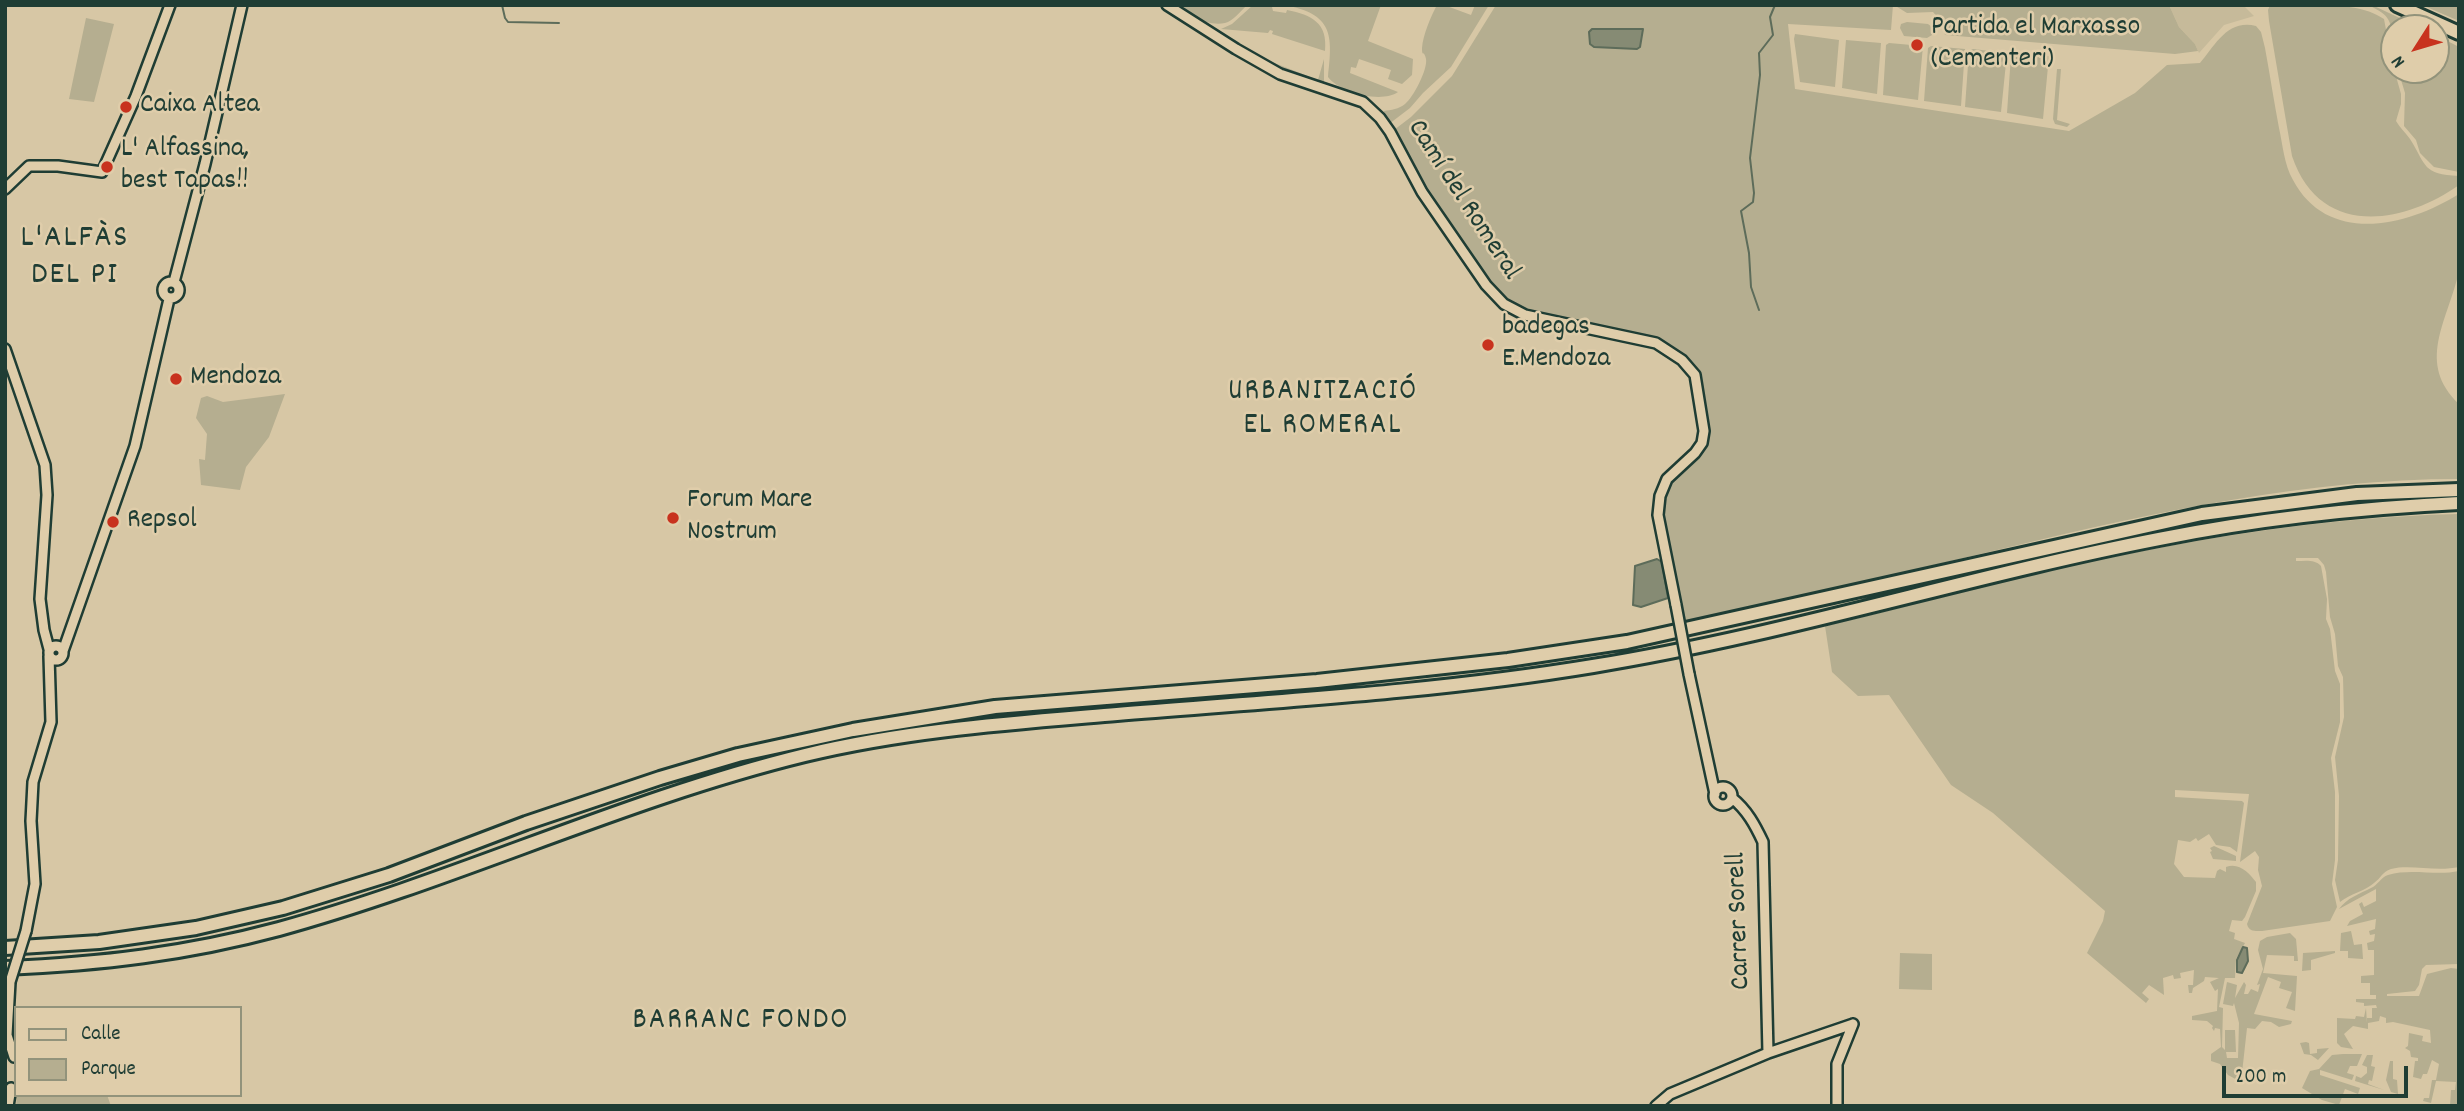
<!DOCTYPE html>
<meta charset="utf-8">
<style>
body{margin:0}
#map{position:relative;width:2464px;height:1111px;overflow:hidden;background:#d7c7a5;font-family:Dekko,sans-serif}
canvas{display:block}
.frame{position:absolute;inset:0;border:7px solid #1f3d34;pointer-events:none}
.legend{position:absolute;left:14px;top:1006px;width:228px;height:91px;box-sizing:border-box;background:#dfcdaa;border:2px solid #92937b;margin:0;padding:9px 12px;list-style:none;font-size:21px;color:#1f3d34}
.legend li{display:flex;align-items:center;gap:14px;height:35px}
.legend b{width:35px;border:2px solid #92937b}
.north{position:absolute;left:2380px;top:14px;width:70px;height:70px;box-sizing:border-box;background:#dfcdaa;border:2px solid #92937b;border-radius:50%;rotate:233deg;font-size:19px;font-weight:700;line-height:28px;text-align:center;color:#1f3d34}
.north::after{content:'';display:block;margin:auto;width:24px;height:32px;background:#c8321e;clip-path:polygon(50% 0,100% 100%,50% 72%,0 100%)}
.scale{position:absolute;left:2222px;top:1066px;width:186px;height:32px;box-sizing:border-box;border:4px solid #1f3d34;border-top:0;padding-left:9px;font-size:21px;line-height:24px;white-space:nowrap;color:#1f3d34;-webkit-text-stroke:5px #dfcdaa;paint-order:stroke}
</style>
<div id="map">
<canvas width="2464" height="1111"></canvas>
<div class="frame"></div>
<ul class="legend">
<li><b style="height:9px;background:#dfcdaa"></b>Calle</li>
<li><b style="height:19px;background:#b5ae90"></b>Parque</li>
</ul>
<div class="north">N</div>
<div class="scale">200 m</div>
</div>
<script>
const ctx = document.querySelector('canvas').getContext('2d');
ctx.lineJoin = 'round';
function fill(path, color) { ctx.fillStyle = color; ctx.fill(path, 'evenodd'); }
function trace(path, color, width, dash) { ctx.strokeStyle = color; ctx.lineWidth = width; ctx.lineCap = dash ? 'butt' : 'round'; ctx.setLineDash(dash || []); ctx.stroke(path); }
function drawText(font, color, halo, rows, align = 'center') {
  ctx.font = font + ' Dekko,sans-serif'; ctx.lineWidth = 5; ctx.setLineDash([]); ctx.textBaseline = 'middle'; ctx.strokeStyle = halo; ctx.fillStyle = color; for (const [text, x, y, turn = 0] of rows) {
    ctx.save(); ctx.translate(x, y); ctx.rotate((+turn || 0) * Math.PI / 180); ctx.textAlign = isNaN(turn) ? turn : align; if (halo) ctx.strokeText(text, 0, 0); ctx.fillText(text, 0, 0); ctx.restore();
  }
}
fill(new Path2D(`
 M2169 5H2243L2254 16 2224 25 2199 53 2195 44 2179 27Z`), '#c6ba9a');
fill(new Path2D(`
 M1173 5H1247C1241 11 1233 21 1225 23 1207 27 1188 14 1173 5Z
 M1253 5 1272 7 1273 11 1286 13 1287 10C1312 15 1328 23 1325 51L1272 34 1273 31 1270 30 1268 33 1221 29 1232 24Z
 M1284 5H1381L1368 41 1413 59 1412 75 1402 84 1388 79 1391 70 1359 59 1356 68 1351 67 1350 73 1398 92C1381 104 1339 92 1328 77 1333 34 1333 14 1284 5Z
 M1437 5H1444L1471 15 1475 5H1489L1451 67 1423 93 1410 108 1389 124 1383 116 1384 111C1391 110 1399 109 1405 104 1413 98 1428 69 1426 59 1424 49 1422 58 1422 48 1423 35 1431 16 1437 5Z
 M1496 5H1893L1891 30 1788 24 1795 89 2069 131 2135 93 2167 65 2200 63C2215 46 2227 19 2256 26L2261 32 2265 48C2270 75 2274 102 2279 128 2283 146 2284 164 2293 180 2328 246 2408 226 2459 194 2459 217 2463 253 2458 275 2447 322 2416 363 2459 404V479C2308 479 2160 511 2014 546 1903 572 1793 599 1683 624 1677 597 1657 526 1662 502 1667 475 1687 473 1697 455 1705 440 1707 420 1704 403 1703 392 1702 381 1697 371 1686 351 1649 338 1628 331L1627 334 1524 311 1512 306 1496 293 1428 195 1394 130 1411 117 1452 76Z
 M1894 5H2169L2179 27 2195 44 2198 51 2175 54 1945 35 1939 19 1933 12 1907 13Z
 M2270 5C2303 5 2358 0 2384 19L2392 62 2401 94V104L2396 121C2400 128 2405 132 2410 139 2427 166 2422 174 2459 176V185C2401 226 2319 237 2292 156L2269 21 2268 10Z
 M2368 5H2372L2421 28H2394V44C2390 21 2392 16 2368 5Z
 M2422 5H2459V21Z
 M86 18 114 24 94 102 69 99Z
 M1907 22 1928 24 1932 27V35L1927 38 1904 36 1900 28 1901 24Z
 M1218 34 1232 40 1259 57 1318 80 1324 59V88C1285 74 1252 58 1218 34Z
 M1795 34 1839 40 1835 87 1800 82 1794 39Z
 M2436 35 2459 47V172L2434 167 2420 153 2416 140 2404 126 2405 93 2398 70H2436Z
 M1846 40 1881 43 1877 94 1842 88Z
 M1889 43 1923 46 1918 100 1883 95 1886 45Z
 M1931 46 1965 49 1961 106 1924 101 1928 48Z
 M1973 49 2007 53 2001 112 1965 107 1969 51Z
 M2015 53 2049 56 2043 119 2007 113 2011 55Z
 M2057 69H2061L2057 120 2070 124 2067 127 2055 124 2053 119Z
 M285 394 269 437 246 467 240 490 201 485 199 459 205 460 207 434 196 418 201 398 207 396 223 402Z
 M2459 514V867C2436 872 2410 864 2391 869 2382 872 2381 878 2374 883 2365 891 2350 894 2340 902L2335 880 2338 860 2339 796 2335 757 2344 717 2343 677 2338 666 2335 634 2330 617 2326 572 2324 565 2318 558H2296V561C2305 561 2315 559 2321 566L2327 599 2326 619 2330 629 2335 671 2340 684V722L2331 758 2335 792V860L2332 884 2337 907 2330 921 2262 931C2255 931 2249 932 2247 924L2262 886 2258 870 2259 857 2255 851 2240 862 2249 794 2175 790V797L2242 801 2244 803 2237 852 2230 847 2216 845 2209 834 2198 841 2196 838 2190 842 2178 840 2174 864 2184 877 2215 878 2217 871 2220 869 2226 872V867C2239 862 2249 873 2256 882V891L2245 917 2242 921 2232 920 2229 931 2235 933 2234 939 2245 943 2236 959 2235 978H2225L2219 1007 2223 1008 2222 1047 2225 1050V1030H2235L2236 1052H2226L2227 1058H2238L2239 1023 2234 1003 2233 1006 2223 1004 2227 982 2237 985 2235 998 2244 982 2246 985 2244 994H2248L2251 989 2258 992 2260 984 2257 985 2263 969 2258 950 2260 941 2267 937 2290 933 2296 939 2298 961H2294V956L2267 955 2263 973 2297 976 2295 1011 2286 1008 2292 992 2279 988 2281 982 2268 977 2254 1014 2292 1021 2291 1024 2279 1027 2271 1022 2262 1021 2255 1029 2247 1028 2241 1082 2228 1075 2220 1064 2211 1061V1054L2221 1047 2220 1029 2215 1028 2214 1031 2212 1028 2213 1026 2207 1021 2192 1020V1016L2217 1011 2218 989 2215 991 2210 982 2219 978 2205 977 2204 981 2193 988 2192 993H2189L2188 985H2193L2194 970 2180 973 2181 978 2174 979 2173 975 2163 978 2164 995 2149 985 2142 993 2149 999 2146 1003 2087 953 2103 921 2105 911 1993 813 1951 785 1889 695 1858 696 1832 672 1825 626C1896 610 1966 589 2037 573 2176 542 2316 517 2459 514Z
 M2214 846 2236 856V861L2213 859 2210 852 2212 851 2210 848Z
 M2459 871V964L2426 965 2422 969 2419 985 2415 991 2387 994V996H2419L2427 974 2451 968 2459 969V1106H2450L2451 1090H2455L2456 1082 2436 1081 2431 1103 2423 1101 2424 1098H2429L2432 1080H2436L2439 1064 2432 1060 2427 1074H2423L2421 1079 2413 1077 2415 1061H2418V1058L2411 1057 2410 1051 2405 1048 2408 1046 2409 1033 2423 1036 2422 1041 2431 1043 2430 1030 2393 1022 2386 1023V1018L2380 1016 2379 1021 2368 1023V1029L2353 1026 2344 1034 2353 1049 2341 1047 2337 1043V1018L2355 1019 2356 1016 2364 1017 2366 1008 2367 1023V1018H2372V1008H2377L2376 1005 2364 1006V1003L2356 1002V999H2376V995H2370V983H2361V976L2374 975V950H2368L2367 943 2374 941 2375 934 2370 935 2369 931 2375 929 2376 919 2347 926 2350 921 2363 914 2359 904 2362 902 2364 907 2376 901V889L2339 909C2347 898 2359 894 2371 888 2378 885 2381 877 2388 875 2411 868 2436 876 2459 871Z
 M2351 931 2354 945 2362 944 2363 959 2348 958V951H2340L2341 933Z
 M2335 951V953L2311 960V970L2302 971 2303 953Z
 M1900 953 1932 954V990L1899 989Z
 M2306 1042 2309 1043 2310 1054 2317 1053V1049L2329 1048 2318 1060 2311 1055 2304 1054 2300 1043Z
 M2343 1054H2362L2357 1066H2350L2347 1073 2354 1075 2352 1080 2320 1070V1075L2360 1088 2358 1094 2345 1089 2339 1105 2322 1100 2302 1088 2310 1071 2319 1069 2332 1055Z
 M2367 1055H2373L2371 1066 2375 1067 2372 1081 2369 1080 2368 1084 2384 1090 2355 1081 2356 1076 2361 1078 2367 1073V1067L2362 1065Z
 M2390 1061H2393V1079L2397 1080 2398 1094 2391 1092 2386 1080Z
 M17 1095H107L111 1106H16Z`), '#b5ae90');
const water = new Path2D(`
 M1592 29H1643L1640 47 1637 49 1594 47 1590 44 1589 32Z
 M1657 559 1662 562 1668 598 1641 607 1633 605 1635 566Z
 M2243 947 2247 948 2248 961 2242 973 2237 972V960Z`);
fill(water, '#868b74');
trace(water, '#5d6c5a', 2);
trace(new Path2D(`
 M502 5 505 18 508 22 559 23
 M1759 310 1751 287 1749 253 1741 211 1753 202 1754 193 1750 158 1760 75 1759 53 1773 35 1770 17 1775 5`), '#5d6c5a', 2);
const secondary = new Path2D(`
 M1167 5 1236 49 1280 74 1363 102 1380 118 1390 132 1422 192 1486 285 1504 304 1525 315 1656 343 1682 360 1695 375 1704 431 1702 443 1695 453 1667 479 1660 496 1658 515 1676 605
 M5 189 29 166H58L102 172 136 96 170 5
 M174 282 205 164 242 5
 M163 290a8 8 0 1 1 16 0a8 8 0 1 1-16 0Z
 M5 349 45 465 47 495 40 599 44 630 49 649
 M49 653a7 7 0 1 1 14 0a7 7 0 1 1-14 0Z
 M63 651 135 446 169 299
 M1689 674 1715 794
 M1714 796a9 9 0 1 1 18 0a9 9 0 1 1-18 0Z
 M1732 798C1747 810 1755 825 1763 842L1768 1053
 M26 931 35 884 31 821 33 782 51 722 49 656
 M10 982 7 1035 14 1057
 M8 1106 11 1088
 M1656 1106 1670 1094 1768 1053 1853 1024
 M1837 1106V1064L1853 1024`);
const highway = new Path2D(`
 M2397 5 2459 33
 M5 948 99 942 196 928 283 908 389 875 526 823 660 778 738 755 853 730 995 707 1317 681 1508 660 1627 642 2202 514 2357 494 2459 490
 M5 968C101 964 186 954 279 929 457 880 625 799 805 755 908 730 1012 723 1117 714 1276 701 1436 692 1593 666 1784 635 1969 576 2159 539 2258 519 2358 508 2459 503`);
trace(secondary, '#1f3d34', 14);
trace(highway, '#1f3d34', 18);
trace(secondary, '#dfcdaa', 9);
trace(highway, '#dfcdaa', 12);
const secondaryBridge = new Path2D(`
 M1676 605 1689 674
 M10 982 26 931`);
trace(secondaryBridge, '#1f3d34', 14, []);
trace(secondaryBridge, '#dfcdaa', 9);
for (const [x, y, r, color] of [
 [1917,45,7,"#c8321e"],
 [126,107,7,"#c8321e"],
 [107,167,7,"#c8321e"],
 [1488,345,7,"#c8321e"],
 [176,379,7,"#c8321e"],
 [673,518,7,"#c8321e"],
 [113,522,7,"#c8321e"]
]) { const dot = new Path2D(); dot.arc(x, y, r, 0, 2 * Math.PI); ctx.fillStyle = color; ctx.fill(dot); trace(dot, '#dfcdaa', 2.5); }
drawText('28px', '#1f3d34', '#dfcdaa', [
 ["Partida el Marxasso",1931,29],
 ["(Cementeri)",1931,61],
 ["Caixa Altea",140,107],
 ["L' Alfassina,",121,151],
 ["best Tapas!!",121,183],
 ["badegas",1502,329],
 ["E.Mendoza",1502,361],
 ["Mendoza",190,379],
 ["Forum Mare",687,502],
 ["Nostrum",687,534],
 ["Repsol",127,522]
], 'left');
drawText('28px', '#1f3d34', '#dfcdaa', [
 ["Camí del Romeral",1462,201,57],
 ["Carrer Sorell",1741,921,-92]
]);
ctx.letterSpacing = '2px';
drawText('30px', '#1f3d34', '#dfcdaa', [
 ["URBANITZACIÓ",1323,394],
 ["EL ROMERAL",1323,428],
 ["BARRANC FONDO",741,1023]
]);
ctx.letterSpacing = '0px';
ctx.letterSpacing = '2px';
drawText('32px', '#1f3d34', '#dfcdaa', [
 ["L'ALFÀS",75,241],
 ["DEL PI",75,278]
]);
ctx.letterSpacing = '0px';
</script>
